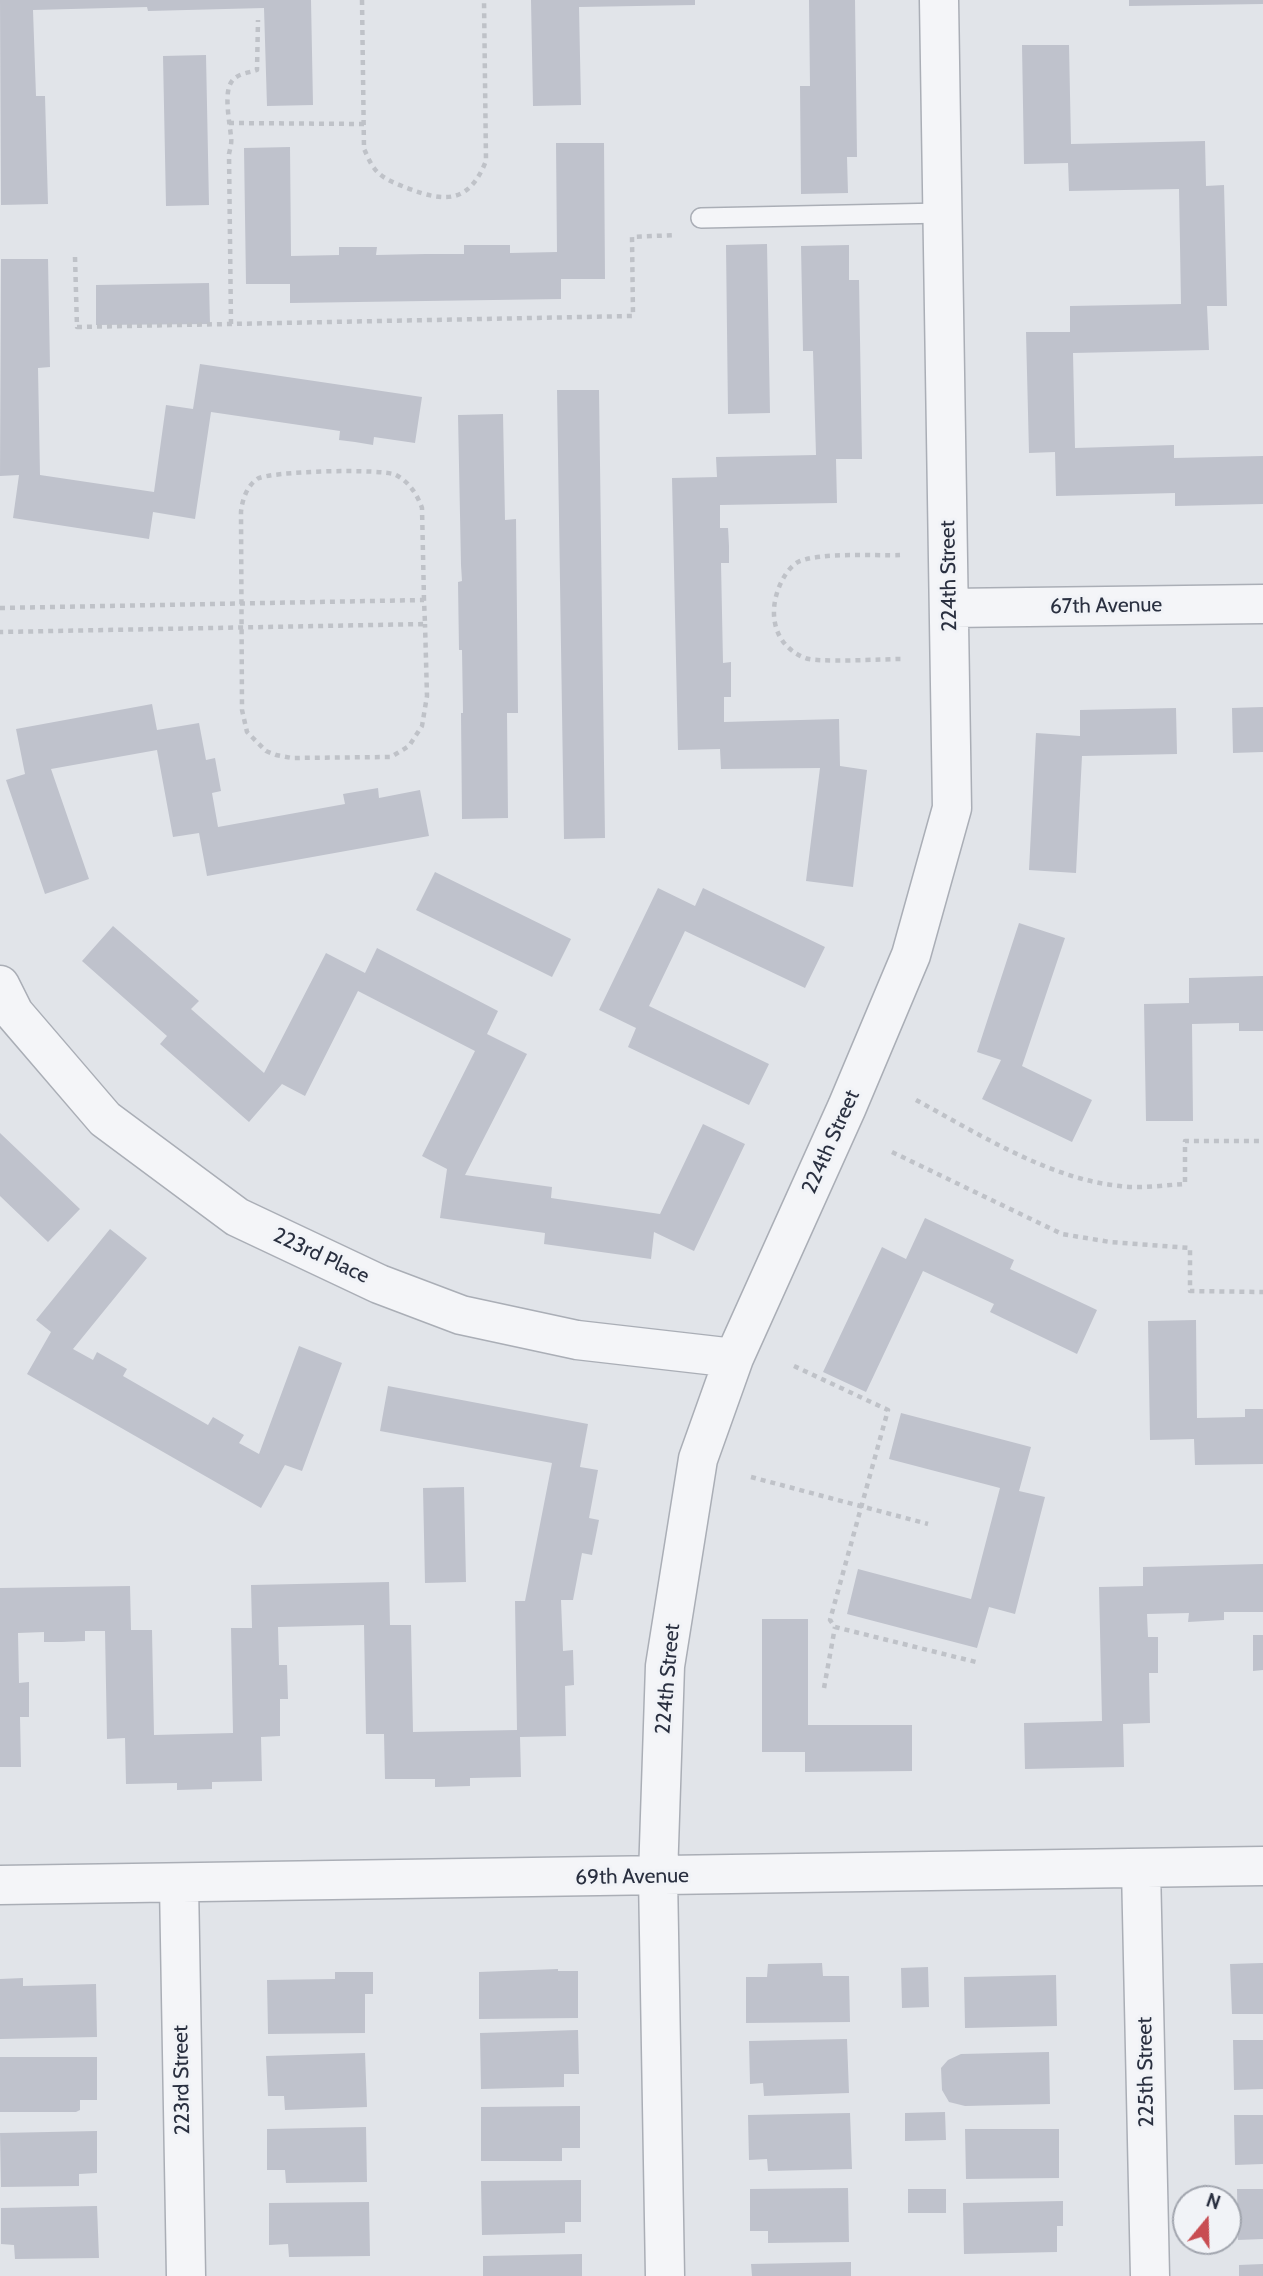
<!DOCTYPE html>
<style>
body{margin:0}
#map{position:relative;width:1263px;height:2276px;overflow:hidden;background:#e1e4e9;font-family:Cabin,sans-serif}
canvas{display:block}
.north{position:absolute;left:1172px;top:2185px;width:70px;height:70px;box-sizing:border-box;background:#f1f3f7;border:2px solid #a1a5ae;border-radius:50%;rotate:19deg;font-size:19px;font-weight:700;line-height:28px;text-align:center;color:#2a3040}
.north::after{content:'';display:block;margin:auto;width:24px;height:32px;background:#c84d52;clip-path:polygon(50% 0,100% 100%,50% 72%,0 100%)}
</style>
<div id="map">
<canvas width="1263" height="2276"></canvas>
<div class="north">N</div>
</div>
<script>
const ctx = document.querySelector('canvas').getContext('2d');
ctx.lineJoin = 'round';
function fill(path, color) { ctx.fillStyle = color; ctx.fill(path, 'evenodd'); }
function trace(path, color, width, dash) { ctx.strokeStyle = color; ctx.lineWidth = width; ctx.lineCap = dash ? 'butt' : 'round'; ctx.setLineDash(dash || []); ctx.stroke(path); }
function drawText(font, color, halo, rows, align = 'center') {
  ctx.font = font + ' Cabin,sans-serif'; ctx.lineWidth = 6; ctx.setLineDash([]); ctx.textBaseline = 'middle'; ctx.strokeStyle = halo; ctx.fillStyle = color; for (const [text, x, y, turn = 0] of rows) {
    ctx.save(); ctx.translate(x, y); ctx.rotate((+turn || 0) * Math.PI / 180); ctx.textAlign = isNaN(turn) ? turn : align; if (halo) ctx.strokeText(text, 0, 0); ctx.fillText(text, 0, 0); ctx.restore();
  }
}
fill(new Path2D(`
 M0 0H311L313 105 267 106 264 8 148 11 147 7 33 10 36 96H45L48 204 1 205Z
 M531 0H695V5L579 7 581 105 533 106Z
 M809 0H855L857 157H847L848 193 801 194 800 86H810Z
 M1129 0H1263V4L1129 6Z
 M1022 45H1069L1071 144 1205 141 1206 186 1224 185 1227 306H1207L1209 350 1073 353 1075 448 1174 445V458L1263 456V504L1175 506V493L1056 496 1055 452 1029 453 1026 332H1070V306L1181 304 1179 189 1069 191 1068 163 1024 164Z
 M206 55 209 205 166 206 163 56Z
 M556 143H604L605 279H561V299L290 303V284H246L244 148 290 147 291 256 339 255V247H377L376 255 426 254H464V245H510V253L557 252Z
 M767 244 770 413 728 414 726 245Z
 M849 245V280H859L862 459H836L837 503 720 505V528H728L729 546V563H721L723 663 731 662V697H724V722L839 719 840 766 867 770 853 887 806 881 820 768 721 769 720 749 678 750 672 478 717 477 716 457 816 455 813 351H803L801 246Z
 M1 259H48L50 367 38 368 40 475 154 492 166 405 193 409 200 364 422 397 415 443 374 437 373 445 355 442 339 440 340 431 211 412 195 519 153 512 149 539 13 518 19 475 0 476Z
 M209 283 210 324 96 325V285Z
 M557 390H599L605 838 564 839Z
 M503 414 505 520 516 519 518 713H507L508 818 462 819 461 713H463L462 650H459L458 582 462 581 461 565 458 415Z
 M152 704 157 730 199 723 206 760 215 758 221 791 212 793 218 827 345 804 343 794 378 788 379 798 420 790 429 836 207 876 199 833 173 837 157 750 51 769 89 879 45 894 6 780 25 774 16 729Z
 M1263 707V752L1233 753 1232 708Z
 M1176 708 1177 754 1082 756 1076 873 1029 870 1036 733 1080 736V710Z
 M435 872 571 939 552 977 416 910Z
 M658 888 695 906 703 888 825 947 805 988 685 931 649 1006 769 1064 749 1105 628 1047 636 1028 599 1010Z
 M1019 923 1065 938 1022 1066 1092 1100 1072 1142 982 1099 1001 1060 977 1052Z
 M113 926 199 1001 191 1009 264 1073 326 953 365 973 377 948 498 1011 487 1034 527 1054 465 1175 552 1187 551 1198 660 1214 703 1124 745 1144 694 1251 654 1232 651 1259 544 1244 545 1233 440 1218 447 1169 422 1156 475 1051 358 991 305 1096 282 1084 249 1122 160 1044 167 1036 82 961Z
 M1263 976V1031H1239V1023L1192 1024 1193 1121H1146L1144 1004 1189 1003V978Z
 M0 1133 80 1209 48 1242 0 1196Z
 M925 1218 1014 1260 1010 1269 1097 1310 1077 1354 990 1312 994 1304 923 1271 866 1392 823 1372 882 1247 906 1259Z
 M110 1229 147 1258 73 1349 93 1360 97 1352 127 1369 123 1376 208 1425 213 1417 244 1435 239 1443 259 1454 299 1346 342 1363 302 1471 285 1465 261 1508 27 1374 51 1332 36 1320Z
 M1196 1320 1197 1418 1245 1417V1409H1263V1464L1195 1465 1194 1439 1150 1440 1148 1321Z
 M388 1386 588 1424 580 1467 598 1470 589 1518 599 1520 592 1555 582 1553 573 1600H561L563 1651 573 1650 574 1685 565 1686 566 1736 520 1737 521 1777 470 1778V1786L435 1787V1779H385L384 1734H366L364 1625 278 1627 279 1665H287L288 1699H280V1736L261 1737 262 1781 212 1782V1789L177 1790V1783L126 1784 125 1738 107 1739 105 1631H85V1641L62 1642H44V1632L18 1633 19 1683 29 1682V1717H20L21 1767H0V1588L130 1586 131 1630H152L154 1735 233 1733 231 1628H252L251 1585 389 1582 390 1625H411L413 1732 517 1730 515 1601H525L552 1463 380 1431Z
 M901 1413 1031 1447 1019 1491 1045 1497 1015 1614 989 1607 977 1648 847 1614 858 1569 971 1599 1000 1488 889 1459Z
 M464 1487 466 1582 425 1583 423 1488Z
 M1263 1564V1612H1224V1620L1188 1622 1189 1613 1147 1614 1148 1637H1158V1673H1149L1150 1723 1123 1724 1124 1767 1025 1769 1024 1723 1102 1721 1099 1587 1143 1586V1567Z
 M762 1619H808V1725H912V1771L805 1772V1752H762Z
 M1253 1635H1263V1670L1253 1671Z
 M822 1963 823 1976H849L850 2022 746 2023V1977H767L768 1964Z
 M1263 1963V2014H1232L1230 1964Z
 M928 1967 929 2007 902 2008 901 1968Z
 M558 1969V1971H578V2018L479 2019V1972Z
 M335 1972H373V1994H365V2033L268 2034 267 1980 335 1979Z
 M1056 1975 1057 2026 965 2028 964 1977Z
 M23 1978V1986L96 1984 97 2037 0 2039V1979Z
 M578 2030 579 2074H564V2087L481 2089 480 2033Z
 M847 2039 849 2093 764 2096 763 2083 750 2084 749 2041Z
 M1233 2040H1263V2089L1234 2090Z
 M1049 2052 1050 2104 965 2106 949 2102 942 2090 941 2068 948 2060 961 2054Z
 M365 2053 367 2107 285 2110 284 2096H268L266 2056Z
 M0 2057H97V2100H80V2110L76 2112H0Z
 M580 2106V2148H562V2161H481V2107Z
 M945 2112 946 2140 905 2141V2113Z
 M850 2113 852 2169 768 2171 767 2159 749 2160 748 2115Z
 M1234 2115H1263V2164L1235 2165Z
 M366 2127 367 2182 286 2183 285 2170H267V2129Z
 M965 2129H1059V2178L966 2179Z
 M97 2131V2173L79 2174V2186L1 2187 0 2133Z
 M581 2180V2222H565V2233L482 2235 481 2181Z
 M848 2188 849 2242 768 2243V2231H750V2189Z
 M908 2189H946V2213H908Z
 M1237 2189H1263V2239L1238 2240Z
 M1063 2201V2226H1057V2252L964 2254 963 2203Z
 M369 2202 370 2256 289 2257 288 2244 269 2245V2203Z
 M97 2206 99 2258 15 2259 14 2245 1 2244V2208Z
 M582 2254V2276H483V2256Z
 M851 2262V2276H752L751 2264Z
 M1263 2264V2276H1239V2265Z`), '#bfc2cc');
const service = new Path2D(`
 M701 218 943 213`);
const minor = new Path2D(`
 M950 608 1263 604
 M0 985 14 1013 105 1119 237 1217 379 1284 461 1315 577 1340 734 1358
 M1141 1868 1150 2276
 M179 1884 186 2276
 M0 1885 1263 1866
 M665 2276 658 1876 665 1666 698 1459 734 1358 847 1107 911 955 952 808 939 0`);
trace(service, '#aaaeb6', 22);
trace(minor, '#aaaeb6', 41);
trace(new Path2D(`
 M362 0 364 149C367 155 370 163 374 168 382 179 395 183 407 188 446 203 469 203 486 161L484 0
 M229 123 364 124
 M75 257 77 327 633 316 632 237 676 235
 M231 324 229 154C230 149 232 143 231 137 230 124 223 92 232 81 238 73 249 73 257 70L258 20
 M900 555C875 556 819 552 798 562 792 565 787 572 784 577 767 606 770 644 805 658 816 663 884 659 901 659
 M424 600 422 508C417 494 409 482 396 475 382 468 269 471 257 479 247 486 242 500 241 512L242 710 247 732 266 751 276 755 292 758 391 757 409 746 422 726 427 696 425 624
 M0 608 424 600 425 624 0 632
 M916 1100C977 1133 1049 1179 1120 1186 1141 1189 1164 1185 1185 1184V1141H1263
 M892 1152 1062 1234 1110 1242 1190 1248V1291L1263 1292
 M794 1366 888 1410 830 1620 835 1627 980 1663
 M751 1477 928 1524
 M824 1688 835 1627`), '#bfc2c8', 4.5, [5, 5]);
trace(service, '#f4f5f8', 19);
trace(minor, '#f4f5f8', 38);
drawText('21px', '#2a3040', '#f1f3f7', [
 ["224th Street",949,576,-91],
 ["67th Avenue",1106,606,-1],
 ["224th Street",831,1142,-66],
 ["223rd Place",321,1256,25],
 ["224th Street",668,1679,-85],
 ["69th Avenue",632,1877,-1],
 ["225th Street",1146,2072,-91],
 ["223rd Street",182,2080,-91]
]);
</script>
